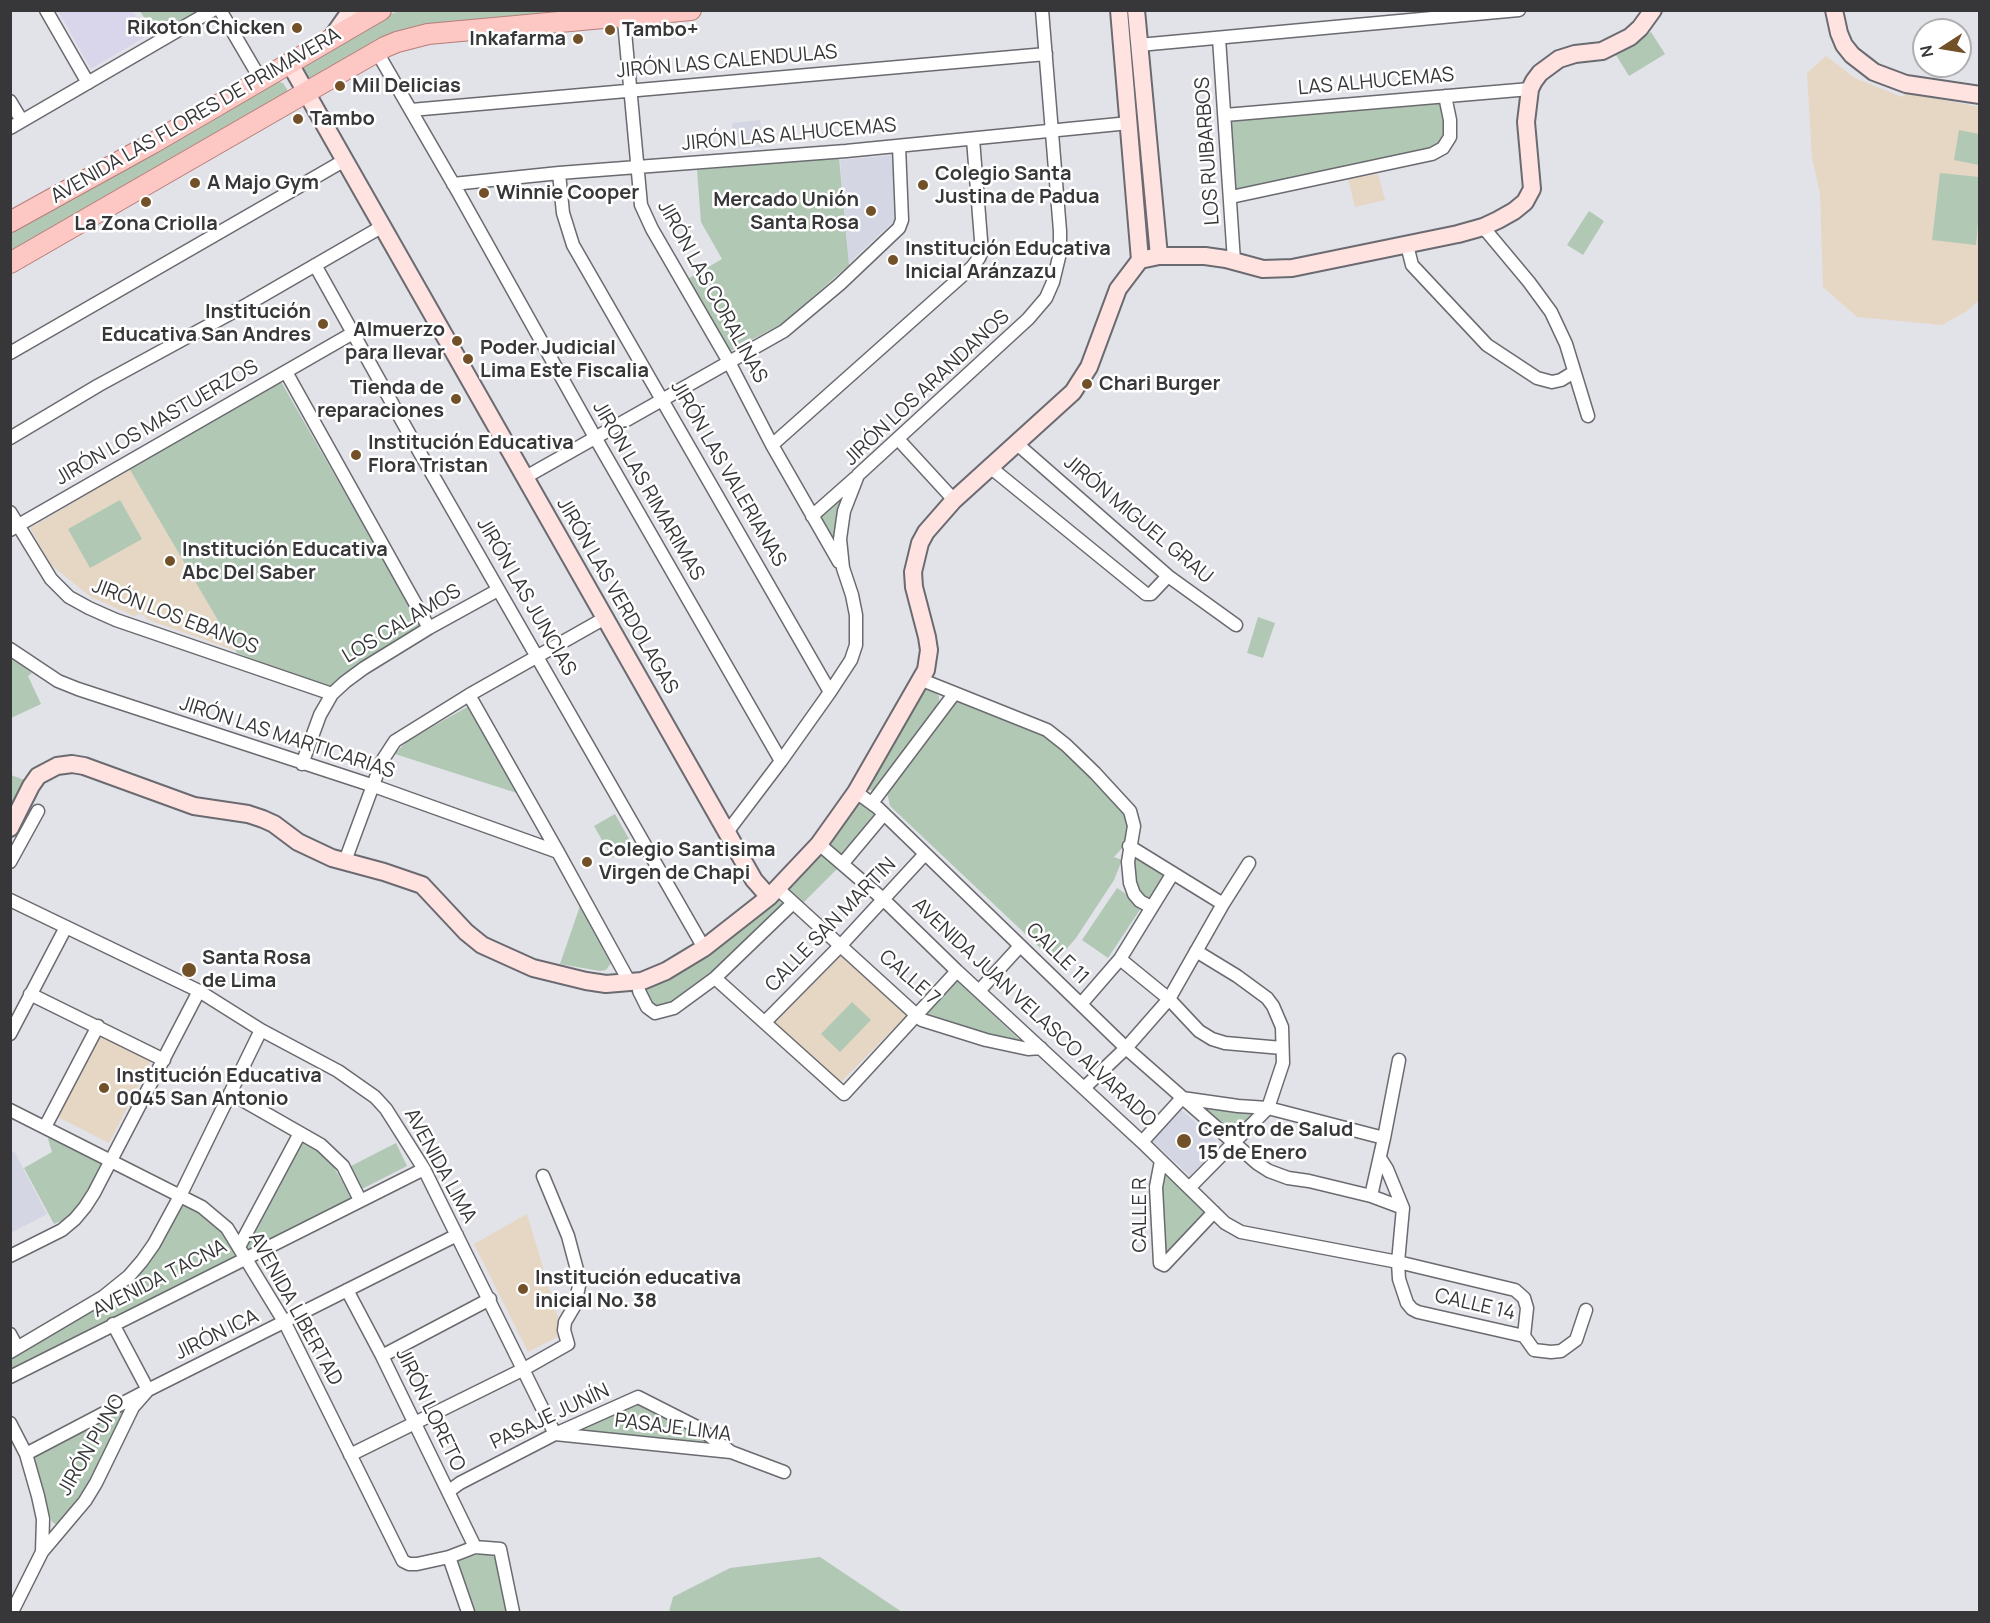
<!DOCTYPE html>
<html>
<head>
<meta charset="utf-8">
<style>
	body { margin:0 }
	#map { position:relative; width:1990px; height:1623px; overflow:hidden; background:#e2e2e9; font-family:Manrope,sans-serif }
	canvas { display:block }
	.frame { position:absolute; inset:0; border:12px solid #373739; pointer-events:none }
	.north { position:absolute; left:1912px; top:18px; width:60px; height:60px; box-sizing:border-box; background:#fff; border:2px solid #afafb0; border-radius:50%; rotate:258deg; font-size:16px; font-weight:700; line-height:24px; text-align:center; color:#373739 }
	.north::after { content:''; display:block; margin:auto; width:21px; height:27px; background:#725128; clip-path:polygon(50% 0,100% 100%,50% 72%,0 100%) }
</style>
</head>
<body>
<div id="map">
<canvas width="1990" height="1623"></canvas>
<div class="frame"></div>
<div class="north">N</div>
</div>
<script>
const g = document.querySelector('canvas').getContext('2d');
g.lineJoin = 'round';
function paint(path, color) { g.fillStyle = color; g.fill(path, 'evenodd'); }
const poly = rows => new Path2D(rows.map(r => 'M' + r).join(''));
function strokePath(path, color, width, dash) { g.strokeStyle = color; g.lineWidth = width; g.lineCap = dash ? 'butt' : 'round'; g.setLineDash(dash || []); g.stroke(path); }
function write(font, color, halo, rows, align = 'center') {
  g.font = font + ' Manrope,sans-serif'; g.lineWidth = 5; g.setLineDash([]); g.textBaseline = 'middle'; g.strokeStyle = halo; g.fillStyle = color; for (const [text, x, y, turn = 0] of rows) {
    g.save(); g.translate(x, y); g.rotate((+turn || 0) * Math.PI / 180); g.textAlign = isNaN(turn) ? turn : align; if (halo) g.strokeText(text, 0, 0); g.fillText(text, 0, 0); g.restore();
  }
}
const built = poly([
	[760,120,764,147,735,149,732,123],
	[894,155,896,219,849,263,840,160],
	[1177,1106,1220,1144,1190,1176,1148,1137],
	[14,1151,47,1214,11,1233,10,1153]
]);
const industrial = poly([
	[58,11,133,11,148,35,91,69]
]);
const education = poly([
	[1826,56,1855,78,1902,97,1908,93,1979,107,1979,300,1967,311,1942,325,1857,317,1823,287,1820,193,1812,158,1807,73],
	[1378,174,1385,200,1355,207,1348,179],
	[130,469,236,651,146,619,145,616,139,614,134,616,91,597,51,565,30,528],
	[843,950,907,1010,906,1016,840,1083,772,1023],
	[99,1030,152,1059,109,1143,56,1116],
	[527,1214,563,1334,528,1352,474,1244]
]);
const green = poly([
	[140,11,201,11,156,37],
	[400,11,611,11,426,29,307,81,302,69,302,65,387,15],
	[1123,11,1134,11,1152,249,1147,250],
	[1651,32,1665,54,1629,76,1616,55],
	[275,81,283,83,288,91,288,95,11,257,10,232],
	[1440,103,1444,108,1445,137,1439,144,1429,149,1240,191,1234,186,1230,119],
	[1959,130,1979,134,1979,165,1954,160],
	[839,157,849,265,783,323,727,353,686,280,722,259,701,222,697,170],
	[1940,173,1979,177,1979,211,1976,245,1932,240],
	[1589,211,1604,221,1583,255,1567,245],
	[280,380,422,627,358,664,329,689,237,653,129,468],
	[840,495,844,498,837,541,831,542,818,516],
	[120,500,142,539,90,568,68,529],
	[1258,617,1275,623,1263,658,1247,653],
	[11,657,32,673,28,676,41,704,11,718],
	[930,688,939,696,939,702,873,791,868,789,922,691],
	[954,701,970,701,1042,731,1059,742,1130,818,1125,845,1114,857,1122,860,1114,880,1076,938,1055,962,890,806,886,788],
	[469,706,520,794,395,754,407,741],
	[11,775,27,781,11,814],
	[859,799,876,812,842,854,826,841],
	[615,814,633,846,612,858,594,826],
	[821,851,839,867,802,904,786,891],
	[1134,852,1168,874,1153,896,1148,899,1142,896,1133,883],
	[1117,888,1143,905,1108,958,1082,940],
	[776,896,781,896,785,904,709,977,666,1008,656,1010,648,1002,643,988,655,986,702,960],
	[581,903,612,957,612,962,606,970,600,971,560,964],
	[956,979,1028,1048,921,1017],
	[852,1002,871,1020,840,1052,821,1034],
	[1196,1105,1255,1113,1231,1138],
	[52,1133,104,1159,90,1192,70,1217,54,1224,24,1168,52,1152,48,1139],
	[302,1137,329,1159,352,1198,249,1252,245,1246],
	[396,1143,407,1166,362,1189,351,1166],
	[1164,1172,1205,1212,1164,1259,1159,1185],
	[181,1201,198,1210,224,1232,238,1255,11,1372,11,1356,103,1302],
	[640,1400,706,1435,701,1446,583,1433,582,1427],
	[125,1408,126,1414,105,1457,74,1508,61,1522,55,1524,52,1522,32,1456],
	[499,1552,510,1612,472,1612,453,1561,481,1554],
	[820,1557,902,1612,669,1612,673,1597,730,1568]
]);
const street = poly([
	[46,10,88,83],
	[220,10,261,80],
	[623,10,641,205,652,229,729,362,772,445,839,562],
	[1219,38,1234,261],
	[1139,45,1519,10],
	[377,52,458,192,596,439,781,761],
	[10,101,22,121],
	[411,110,1046,54],
	[1225,115,1530,89],
	[10,128,213,10],
	[559,173,563,213,573,245,830,692],
	[453,184,559,173,846,151,1129,123],
	[1231,197,1432,154,1443,148,1450,137,1450,120,1445,96],
	[1483,227,1529,282,1551,312,1566,344,1588,416],
	[1407,245,1412,265,1487,345,1537,378,1552,382,1561,380,1574,372],
	[315,265,416,446,704,948],
	[10,353,345,160],
	[286,372,429,628],
	[10,438,99,385,248,304,383,226],
	[898,439,954,500],
	[1016,443,1168,576,1236,625],
	[772,445,972,267,979,258,982,251,981,240,973,139],
	[990,467,1146,594,1151,594,1168,576],
	[524,478,784,331,840,284,899,228,902,220,899,146],
	[10,512,51,579,69,597,89,608,116,620,332,694],
	[812,516,855,478],
	[10,530,353,333],
	[10,649,58,681,78,689,374,786,558,852],
	[922,680,1047,730,1066,745,1095,773,1130,811,1134,826,1128,862,1130,883,1134,894,1140,901,1151,907],
	[469,695,558,852,630,983],
	[302,764,320,715,332,694,345,682,364,668,429,628,498,590],
	[856,792,878,808,1126,1048,1258,1164,1269,1171,1288,1178,1309,1181,1371,1196,1403,1208],
	[872,803,954,694],
	[728,831,781,761,830,692,851,660,856,645,856,615,852,595,843,568,840,539,844,511,858,475,1028,319,1046,298,1053,282,1060,253,1060,231,1042,10],
	[819,844,883,899,957,971,1142,1142,1225,1223,1241,1232,1398,1262,1515,1290,1524,1298,1527,1308,1524,1336],
	[1129,846,1223,904],
	[345,861,382,761,395,741,469,695,605,618],
	[10,862,38,811],
	[843,863,884,814],
	[777,888,922,1020,986,1040,1028,1049,1041,1048],
	[10,900,199,991,261,1030,338,1071,375,1097,386,1109,424,1169,555,1434,731,1452,784,1472],
	[1120,959,1169,999,1199,1031,1212,1039,1225,1043,1282,1048],
	[715,978,844,1094,957,971],
	[639,991,647,1007,655,1013,674,1008,715,978,793,903],
	[979,991,1020,946],
	[30,994,164,1060],
	[1081,1004,1120,959,1173,873],
	[765,1022,842,944,925,854],
	[10,1034,66,927],
	[1084,1088,1126,1048,1169,999,1223,904,1249,863],
	[230,1093,321,1145,343,1166,360,1200],
	[10,1110,202,1207,227,1228,285,1323,403,1561,409,1564,417,1564,449,1557,475,1547,500,1549,513,1612],
	[45,1127,98,1026],
	[1142,1142,1182,1098,1238,1106,1268,1108,1384,1138],
	[1380,1158,1387,1169,1403,1208,1398,1262,1399,1279,1407,1303,1412,1309,1418,1312,1524,1336,1534,1350,1551,1352,1561,1351,1576,1340,1586,1310],
	[1161,1161,1156,1187,1160,1263,1164,1265,1214,1212],
	[1189,1188,1268,1108,1283,1063,1282,1027,1273,1006,1267,998,1237,976,1196,951],
	[1371,1196,1384,1138,1399,1060],
	[239,1247,300,1133],
	[10,1256,62,1230,75,1219,85,1207,94,1193,199,991],
	[347,1290,382,1356,475,1547],
	[10,1334,17,1347],
	[10,1352,103,1297,129,1276,142,1261,154,1244,180,1196,261,1030],
	[382,1356,490,1299],
	[10,1377,424,1169],
	[10,1423,26,1454,38,1496,43,1519,42,1552],
	[26,1454,148,1390,457,1235],
	[350,1455,524,1369,568,1344,564,1330,565,1322,575,1305,580,1281,568,1236,543,1176],
	[449,1491,460,1483,555,1434,638,1397,699,1428,731,1452],
	[449,1557,468,1612],
	[12,1612,42,1552,85,1501,96,1483,133,1407,148,1390,113,1324]
]);
const secondary = poly([
	[1119,10,1140,260],
	[1136,10,1159,256],
	[1834,10,1839,33,1844,45,1852,55,1874,72,1906,84,1980,95],
	[332,37,351,10],
	[290,64,754,880,769,897],
	[10,828,31,786,38,776,57,766,72,764,84,766,194,806,248,814,263,819,274,824,298,842,332,858,384,872,422,885,466,932,482,945,533,968,586,981,606,984,642,981,666,971,704,948,769,897,819,844,856,792,926,670,929,650,927,637,914,587,913,572,920,543,926,532,954,500,1073,392,1089,367,1118,289,1140,260,1159,256,1205,256,1226,259,1263,269,1292,268,1458,234,1483,227,1498,220,1514,211,1525,202,1532,189,1526,122,1530,89,1534,81,1540,73,1559,59,1575,54,1602,51,1630,37,1640,28,1653,10]
]);
const primary = poly([
	[10,222,153,143,381,10],
	[10,263,385,47,397,42,428,34,691,10]
]);
const markers = [
	[297,28,6,"#725128"],
	[610,30,6,"#725128"],
	[578,39,6,"#725128"],
	[340,86,6,"#725128"],
	[298,119,6,"#725128"],
	[195,183,6,"#725128"],
	[923,185,6,"#725128"],
	[484,193,6,"#725128"],
	[146,202,6,"#725128"],
	[871,211,6,"#725128"],
	[893,260,6,"#725128"],
	[323,324,6,"#725128"],
	[457,341,6,"#725128"],
	[468,359,6,"#725128"],
	[1087,384,6,"#725128"],
	[456,399,6,"#725128"],
	[356,455,6,"#725128"],
	[170,561,6,"#725128"],
	[587,862,6,"#725128"],
	[189,970,8,"#725128"],
	[104,1088,6,"#725128"],
	[1184,1141,8,"#725128"],
	[523,1289,6,"#725128"]
];
const poiNames = [
	["Rikoton Chicken",285,28,"right"],
	["Tambo+",622,30],
	["Inkafarma",566,39,"right"],
	["Mil Delicias",352,86],
	["Tambo",310,119],
	["Colegio Santa",935,174],
	["Justina de Padua",935,197],
	["A Majo Gym",207,183],
	["Winnie Cooper",496,193],
	["Mercado Unión",859,200,"right"],
	["Santa Rosa",859,223,"right"],
	["La Zona Criolla",146,224,"center"],
	["Institución Educativa",905,249],
	["Inicial Aránzazu",905,272],
	["Institución",311,312,"right"],
	["Educativa San Andres",311,335,"right"],
	["Almuerzo",445,330,"right"],
	["para llevar",445,353,"right"],
	["Poder Judicial",480,348],
	["Lima Este Fiscalia",480,371],
	["Chari Burger",1099,384],
	["Tienda de",444,388,"right"],
	["reparaciones",444,411,"right"],
	["Institución Educativa",368,443],
	["Flora Tristan",368,466],
	["Institución Educativa",182,550],
	["Abc Del Saber",182,573],
	["Colegio Santisima",599,850],
	["Virgen de Chapi",599,873],
	["Santa Rosa",202,958],
	["de Lima",202,981],
	["Institución Educativa",116,1076],
	["0045 San Antonio",116,1099],
	["Centro de Salud",1198,1130],
	["15 de Enero",1198,1153],
	["Institución educativa",535,1278],
	["inicial No. 38",535,1301]
];
const streetNames = [
	["JIRÓN LAS CALENDULAS",727,62,-5],
	["LAS ALHUCEMAS",1376,82,-5],
	["AVENIDA LAS FLORES DE PRIMAVERA",196,116,-30],
	["JIRÓN LAS ALHUCEMAS",789,135,-5],
	["LOS RUIBARBOS",1208,151,-94],
	["JIRÓN LAS CORALINAS",712,292,61],
	["JIRÓN LOS ARANDANOS",927,388,-43],
	["JIRÓN LOS MASTUERZOS",157,423,-30],
	["JIRÓN LAS VALERIANAS",728,474,60],
	["JIRÓN LAS RIMARIMAS",648,491,60],
	["JIRÓN MIGUEL GRAU",1138,520,40],
	["JIRÓN LAS VERDOLAGAS",617,596,60],
	["JIRÓN LAS JUNCIAS",526,597,60],
	["JIRÓN LOS EBANOS",175,617,21],
	["LOS CALAMOS",402,624,-31],
	["JIRÓN LAS MARTICARIAS",287,738,18],
	["CALLE SAN MARTIN",831,925,-46],
	["CALLE 11",1057,954,44],
	["CALLE 7",909,978,41],
	["AVENIDA JUAN VELASCO ALVARADO",1034,1013,43],
	["AVENIDA LIMA",440,1166,61],
	["CALLE R",1140,1215,-90],
	["AVENIDA TACNA",160,1279,-27],
	["CALLE 14",1475,1305,13],
	["AVENIDA LIBERTAD",295,1309,61],
	["JIRÓN ICA",217,1335,-26],
	["JIRÓN LORETO",430,1410,64],
	["PASAJE JUNÍN",550,1417,-25],
	["PASAJE LIMA",673,1428,7],
	["JIRÓN PUNO",92,1445,-60]
];
paint(built, '#d5d6e4');
paint(industrial, '#d9d6ec');
paint(education, '#e5d7c4');
paint(green, '#b1c8b4');
strokePath(street, '#6a6a70', 15);
strokePath(secondary, '#6a6a70', 20);
strokePath(primary, '#b77d79', 22);
strokePath(street, '#fff', 12);
strokePath(secondary, '#fee3e1', 16);
strokePath(primary, '#fdc7c4', 20);
for (const [x, y, r, color] of markers) { const dot = new Path2D(); dot.arc(x, y, r, 0, 2 * Math.PI); g.fillStyle = color; g.fill(dot); strokePath(dot, '#fff', 2); }
write('bold 20px', '#373739', '#fff', poiNames, 'left');
write('20px', '#373739', '#fff', streetNames);
</script>
</body>
</html>
